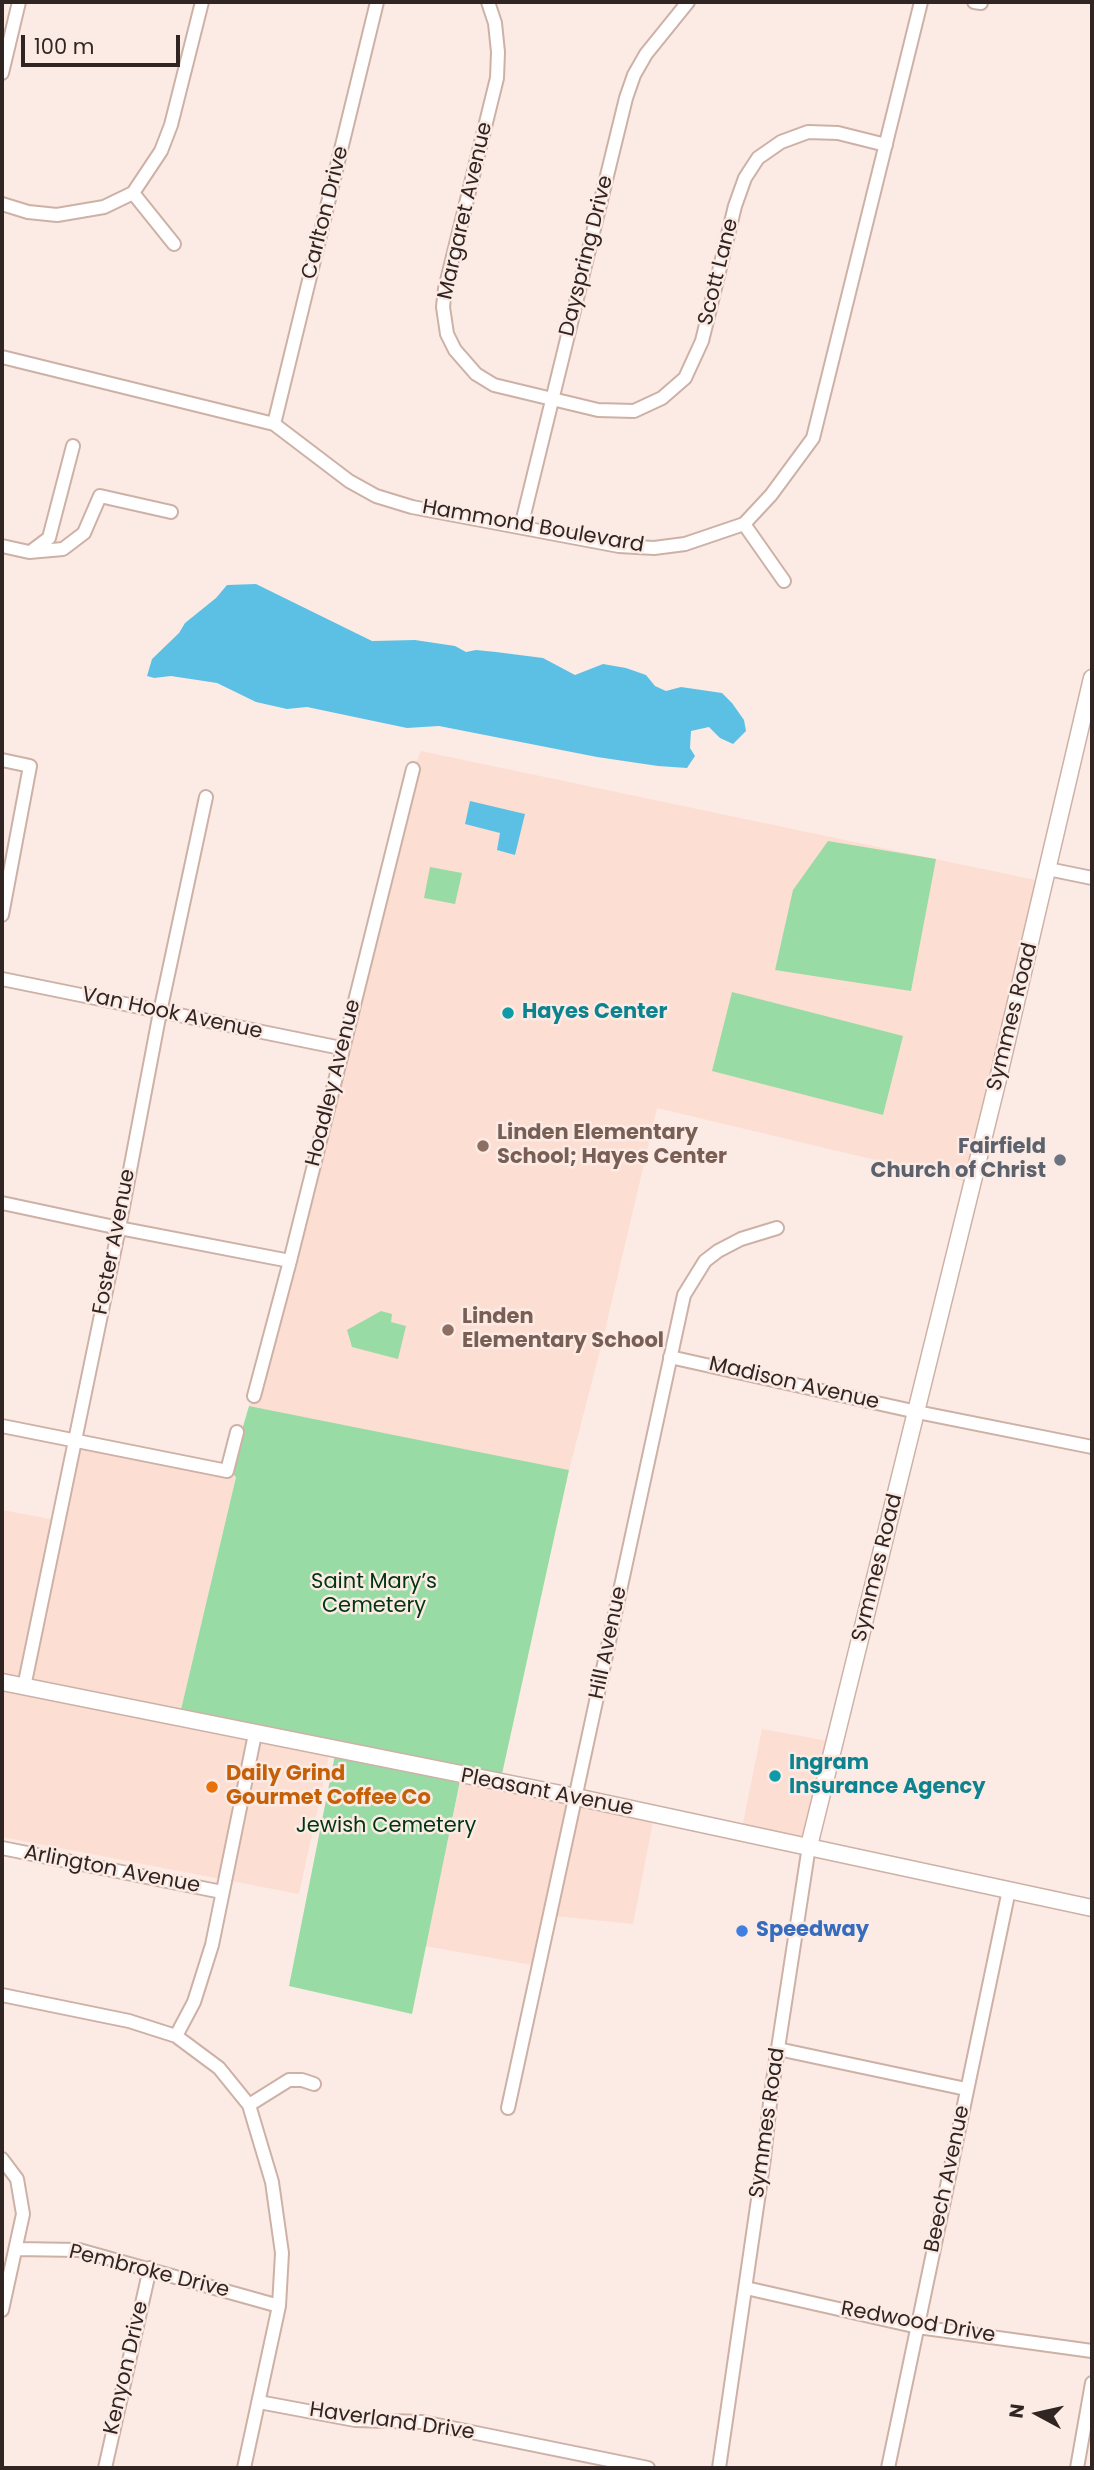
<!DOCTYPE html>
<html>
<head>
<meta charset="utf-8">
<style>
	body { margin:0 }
	#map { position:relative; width:1094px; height:2470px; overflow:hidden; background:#fcebe4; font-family:Poppins,sans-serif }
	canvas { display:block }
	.frame { position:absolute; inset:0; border:4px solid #302522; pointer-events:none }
	.north { position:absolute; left:1003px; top:2379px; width:70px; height:70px; -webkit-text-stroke:5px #fcebe4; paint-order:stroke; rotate:278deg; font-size:19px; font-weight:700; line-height:28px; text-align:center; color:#302522 }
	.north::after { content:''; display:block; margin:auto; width:24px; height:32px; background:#302522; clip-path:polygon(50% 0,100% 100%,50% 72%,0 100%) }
	.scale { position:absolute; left:21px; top:35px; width:159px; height:32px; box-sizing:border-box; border:4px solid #302522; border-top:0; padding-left:9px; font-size:21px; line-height:24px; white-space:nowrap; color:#302522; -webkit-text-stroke:5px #fcebe4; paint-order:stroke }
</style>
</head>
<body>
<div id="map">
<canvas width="1094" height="2470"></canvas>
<div class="frame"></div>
<div class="north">N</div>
<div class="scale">100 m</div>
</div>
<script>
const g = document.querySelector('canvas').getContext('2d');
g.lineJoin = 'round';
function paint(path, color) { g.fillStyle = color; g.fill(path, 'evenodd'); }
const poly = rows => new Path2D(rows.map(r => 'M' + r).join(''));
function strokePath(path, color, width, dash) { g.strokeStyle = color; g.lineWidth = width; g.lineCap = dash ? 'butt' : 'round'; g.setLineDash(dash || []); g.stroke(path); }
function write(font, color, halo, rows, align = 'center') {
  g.font = font + ' Poppins,sans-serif'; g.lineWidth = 5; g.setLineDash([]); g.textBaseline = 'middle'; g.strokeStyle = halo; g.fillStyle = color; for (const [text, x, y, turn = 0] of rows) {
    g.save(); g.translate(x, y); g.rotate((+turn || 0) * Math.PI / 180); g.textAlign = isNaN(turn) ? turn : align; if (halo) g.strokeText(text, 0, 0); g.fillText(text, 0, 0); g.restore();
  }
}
const built = poly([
	[421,751,1045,882,972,1183,657,1108,602,1343,569,1470,249,1406,290,1261,413,769],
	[76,1446,236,1476,177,1727,329,1756,299,1894,2,1837,2,1510,61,1521],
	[762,1729,834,1742,809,1846,741,1833],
	[460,1783,653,1822,633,1924,543,1915,532,1965,425,1946]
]);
const green = poly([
	[828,841,936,859,911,991,775,970,793,890],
	[430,867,462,873,455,904,424,898],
	[732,992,903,1036,883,1115,712,1071],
	[381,1311,392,1314,391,1322,406,1326,398,1359,352,1347,347,1330],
	[249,1406,569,1470,500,1783,461,1776,412,2014,289,1986,336,1750,179,1718,236,1477,230,1471]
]);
const water = poly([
	[256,584,372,641,415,640,455,646,466,652,476,650,496,652,543,658,575,675,603,664,626,668,646,675,655,686,666,691,681,687,722,693,732,703,744,720,746,731,733,744,720,738,709,727,691,731,690,748,695,756,687,768,658,766,597,757,439,726,407,728,307,707,287,709,256,702,217,683,171,676,154,678,147,676,152,659,179,633,185,623,216,598,227,585],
	[470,801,525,814,515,855,497,850,500,833,465,824]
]);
const minor = poly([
	[488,2,495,23,498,52,497,78,445,289,443,307,447,334,455,350,476,374,494,385,598,410,634,411,662,398,685,378,702,341,735,206,745,178,758,158,781,142,808,132,838,133,886,145],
	[974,2,981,3],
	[2,73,19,2],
	[133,193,174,244],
	[2,204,28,212,57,215,104,207,133,193,161,151,171,125,202,2],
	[2,357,274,424,349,481,376,496,412,507,619,546,654,548,685,544,744,524,771,495,813,438,921,2],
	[274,424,377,2],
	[744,524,784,581],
	[521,527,626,98,634,75,646,54,688,2],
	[2,546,29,552,63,549,84,533,100,496,171,512],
	[33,550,49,538,73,446],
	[2,760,30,766,2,915],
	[1048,869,1092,878],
	[2,979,341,1048],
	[2,1203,119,1228,290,1261],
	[670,1357,917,1412,1092,1447],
	[254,1396,290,1261,413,769],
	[2,1426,227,1471,237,1432],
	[24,1687,119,1228,160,1012,206,797],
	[2,1848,222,1892],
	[2,1995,129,2021,176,2036,219,2068,249,2105,272,2182,282,2253,279,2306,244,2468],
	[176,2036,194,2002,212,1945,255,1734],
	[778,2049,966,2089],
	[249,2105,289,2080,302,2080,314,2084],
	[508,2108,684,1295,705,1261,718,1251,741,1239,777,1228],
	[2,2159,17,2179,23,2214,2,2310],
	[16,2249,79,2250,279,2306],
	[746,2288,918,2327,1092,2351],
	[259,2402,355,2420,422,2422,648,2468],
	[105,2468,150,2268],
	[719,2468,764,2158,771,2094,809,1846],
	[888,2468,1009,1890],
	[1077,2468,1092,2383]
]);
const major = poly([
	[2,1682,576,1797,1092,1908],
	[809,1846,998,1079,1092,678]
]);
const markers = [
	[508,1013,7,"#0f9aa8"],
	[483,1146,7,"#8d6e63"],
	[1060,1160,7,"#6b7280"],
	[448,1330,7,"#8d6e63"],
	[775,1776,7,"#0f9aa8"],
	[212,1787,7,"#e8710a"],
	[742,1931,7,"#3f7fe0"]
];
const streetNames = [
	["Margaret Avenue",466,211,-77],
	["Carlton Drive",326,213,-76],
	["Dayspring Drive",587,256,-76],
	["Scott Lane",719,272,-76],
	["Hammond Boulevard",533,527,10],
	["Van Hook Avenue",172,1014,12],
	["Symmes Road",1013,1017,-76],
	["Hoadley Avenue",334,1083,-76],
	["Foster Avenue",115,1242,-79],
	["Madison Avenue",794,1384,13],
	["Symmes Road",878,1568,-76],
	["Hill Avenue",609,1643,-78],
	["Pleasant Avenue",547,1793,11],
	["Arlington Avenue",112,1870,11],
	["Symmes Road",768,2123,-82],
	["Beech Avenue",948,2179,-78],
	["Pembroke Drive",149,2272,14],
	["Redwood Drive",918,2323,10],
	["Kenyon Drive",127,2368,-77],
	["Haverland Drive",392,2422,8]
];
const cultureNames = [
	["Hayes Center",522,1013],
	["Ingram",789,1764],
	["Insurance Agency",789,1788]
];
const educationNames = [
	["Linden Elementary",497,1134],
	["School; Hayes Center",497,1158],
	["Linden",462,1318],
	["Elementary School",462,1342]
];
const worshipNames = [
	["Fairfield",1046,1148],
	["Church of Christ",1046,1172]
];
const parkNames = [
	["Saint Mary’s",374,1583],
	["Cemetery",374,1607],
	["Jewish Cemetery",386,1827]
];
const foodNames = [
	["Daily Grind",226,1775],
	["Gourmet Coffee Co",226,1799]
];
const shopNames = [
	["Speedway",756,1931]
];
paint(built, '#fcded3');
paint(green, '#99dba4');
paint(water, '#5cc0e5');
strokePath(minor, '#cdb1a7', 16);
strokePath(major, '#cdb1a7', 19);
strokePath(minor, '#fff', 12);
strokePath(major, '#fff', 16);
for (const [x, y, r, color] of markers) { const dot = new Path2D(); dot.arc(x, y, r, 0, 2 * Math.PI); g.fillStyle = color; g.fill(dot); strokePath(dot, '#fcebe4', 2.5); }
write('21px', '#302522', '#fcebe4', streetNames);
write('bold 21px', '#0d838f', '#fcebe4', cultureNames, 'left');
write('bold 21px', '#785e54', '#fcebe4', educationNames, 'left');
write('bold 21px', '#5b616d', '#fcebe4', worshipNames, 'right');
write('21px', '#003511', '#fcebe4', parkNames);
write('bold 21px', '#c56008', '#fcebe4', foodNames, 'left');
write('bold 21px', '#366cbe', '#fcebe4', shopNames, 'left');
</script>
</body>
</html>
